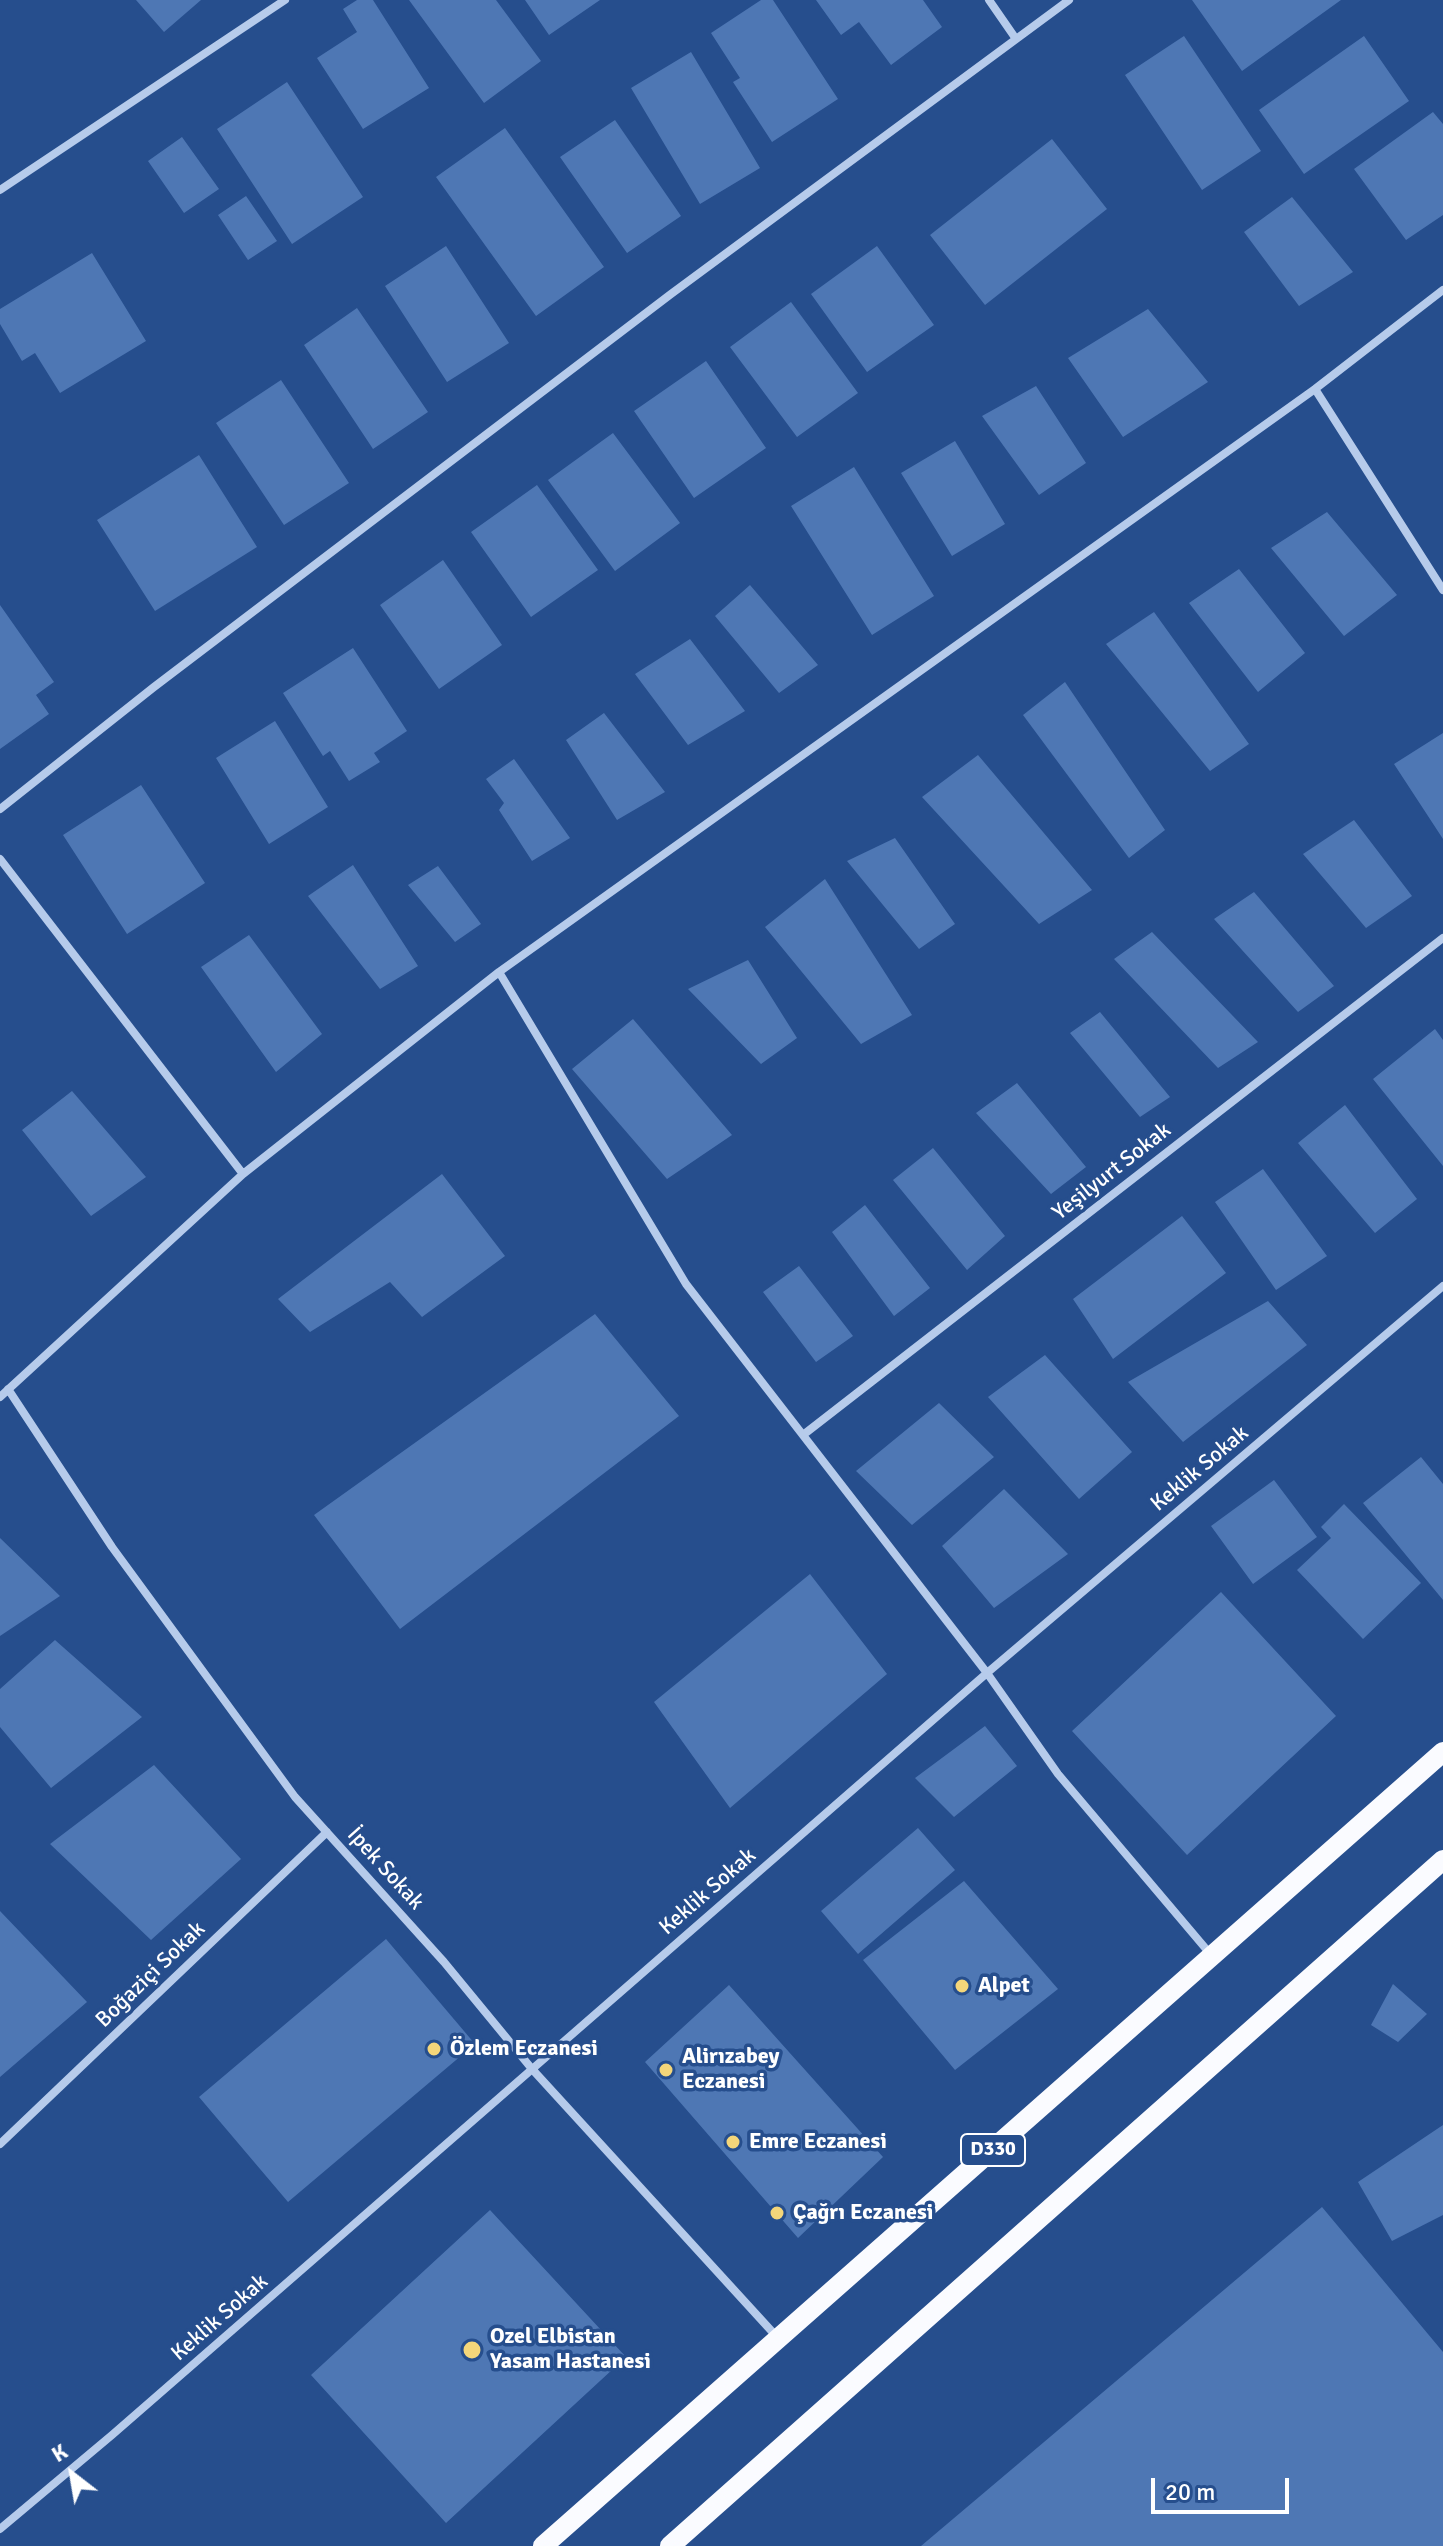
<!DOCTYPE html>
<html>
<head>
<meta charset="utf-8">
<style>
	body { margin:0 }
	#map { position:relative; width:1443px; height:2546px; overflow:hidden; background:#264e8d; font-family:Signika,sans-serif }
	canvas { display:block }
	.north { position:absolute; left:32px; top:2434px; width:80px; height:80px; -webkit-text-stroke:6px #264e8d; paint-order:stroke; rotate:329deg; font-size:22px; font-weight:700; line-height:32px; text-align:center; color:#fff }
	.north::after { content:''; display:block; margin:auto; width:28px; height:36px; background:#fff; clip-path:polygon(50% 0,100% 100%,50% 72%,0 100%) }
	.scale { position:absolute; left:1151px; top:2478px; width:138px; height:36px; box-sizing:border-box; border:4px solid #fff; border-top:0; padding-left:10px; font-size:24px; line-height:28px; white-space:nowrap; color:#fff; -webkit-text-stroke:6px #264e8d; paint-order:stroke }
</style>
</head>
<body>
<div id="map">
<canvas width="1443" height="2546"></canvas>
<div class="north">K</div>
<div class="scale">20 m</div>
</div>
<script>
const g = document.querySelector('canvas').getContext('2d');
g.lineJoin = 'round';
function paint(path, color) { g.fillStyle = color; g.fill(path, 'evenodd'); }
const poly = rows => new Path2D(rows.map(r => 'M' + r).join(''));
function strokePath(path, color, width, dash) { g.strokeStyle = color; g.lineWidth = width; g.lineCap = dash ? 'butt' : 'round'; g.setLineDash(dash || []); g.stroke(path); }
function write(font, color, halo, rows, align = 'center') {
  g.font = font + ' Signika,sans-serif'; g.lineWidth = 7; g.setLineDash([]); g.textBaseline = 'middle'; g.strokeStyle = halo; g.fillStyle = color; for (const [text, x, y, turn = 0] of rows) {
    g.save(); g.translate(x, y); g.rotate((+turn || 0) * Math.PI / 180); g.textAlign = isNaN(turn) ? turn : align; if (halo) g.strokeText(text, 0, 0); g.fillText(text, 0, 0); g.restore();
  }
}
const building = poly([
	[136,0,201,0,164,32],
	[357,0,373,0,429,88,363,129,317,58,357,32,343,9],
	[409,0,496,0,541,61,484,103],
	[525,0,600,0,549,35],
	[761,0,773,0,838,99,772,142,733,82,740,78,711,33],
	[816,0,923,0,942,27,891,65,859,22,841,35],
	[1192,0,1341,0,1242,71],
	[1184,36,1261,151,1202,190,1125,75],
	[1364,36,1409,101,1304,174,1259,110],
	[691,52,760,168,700,204,631,88],
	[287,82,363,197,292,244,217,129],
	[1433,112,1443,124,1443,215,1406,240,1354,169],
	[615,120,681,216,627,253,560,157],
	[505,128,604,267,536,316,436,177],
	[182,137,219,189,184,213,148,161],
	[1052,139,1107,209,985,305,930,235],
	[246,196,277,241,248,260,218,215],
	[1292,197,1353,272,1299,306,1244,232],
	[446,246,509,343,447,382,385,286],
	[877,246,934,325,867,372,811,294],
	[92,253,146,341,60,393,35,353,22,361,0,324,0,309],
	[791,302,858,393,797,437,730,347],
	[357,308,428,412,373,449,304,345],
	[1148,309,1208,382,1123,437,1068,358],
	[706,361,766,448,694,498,634,411],
	[281,380,349,483,284,525,216,423],
	[1036,386,1086,463,1039,495,982,416],
	[613,433,680,523,615,571,548,480],
	[955,441,1005,524,952,556,901,473],
	[199,455,257,547,155,611,97,520],
	[854,467,934,596,872,635,791,506],
	[537,485,598,570,531,617,471,532],
	[1327,512,1397,595,1344,636,1271,548],
	[443,560,502,645,439,689,380,605],
	[1239,569,1305,653,1258,692,1189,603],
	[750,585,818,665,779,693,715,616],
	[0,605,54,682,36,695,49,714,0,749],
	[1154,612,1249,744,1210,771,1106,644],
	[690,639,745,711,688,745,635,674],
	[353,648,407,731,374,753,380,762,349,781,330,751,323,756,283,693],
	[1065,682,1165,830,1129,858,1023,715],
	[604,713,665,792,617,820,566,740],
	[275,721,328,807,269,844,216,758],
	[1443,733,1443,839,1394,764],
	[978,755,1092,890,1039,924,922,797],
	[514,759,570,838,532,861,499,810,504,803,486,779],
	[141,785,205,883,127,934,63,835],
	[1354,820,1412,896,1366,928,1303,854],
	[895,838,955,924,919,949,847,861],
	[353,865,418,966,380,989,308,896],
	[438,866,481,924,455,942,408,885],
	[825,879,912,1015,861,1044,765,927],
	[1254,892,1334,986,1298,1012,1214,919],
	[1152,932,1258,1042,1218,1068,1114,959],
	[249,935,322,1034,276,1072,201,967],
	[748,960,797,1038,761,1064,688,989],
	[1100,1012,1170,1097,1140,1117,1070,1033],
	[633,1019,732,1135,667,1179,572,1069],
	[1435,1029,1443,1040,1443,1166,1373,1079],
	[1017,1083,1086,1167,1051,1194,976,1113],
	[72,1091,146,1177,91,1216,22,1130],
	[1345,1105,1417,1199,1375,1233,1298,1143],
	[933,1148,1005,1236,967,1270,893,1180],
	[1263,1169,1327,1256,1276,1290,1215,1202],
	[442,1174,505,1256,422,1317,390,1282,310,1332,278,1299],
	[865,1205,930,1288,894,1316,832,1232],
	[1182,1216,1226,1273,1113,1359,1073,1299],
	[799,1266,853,1336,816,1362,763,1292],
	[1268,1301,1307,1345,1183,1442,1128,1382],
	[595,1314,679,1416,400,1629,314,1515],
	[1045,1355,1132,1452,1079,1499,988,1397],
	[939,1403,994,1457,912,1525,856,1471],
	[1421,1457,1443,1484,1443,1600,1363,1503],
	[1274,1480,1317,1537,1253,1584,1211,1526],
	[1004,1489,1068,1554,994,1608,942,1546],
	[1344,1504,1421,1583,1363,1639,1297,1570,1331,1538,1321,1527],
	[0,1538,60,1596,0,1636],
	[810,1574,887,1674,730,1808,654,1702],
	[1221,1592,1336,1716,1187,1855,1072,1731],
	[55,1640,142,1717,51,1788,0,1727,0,1689],
	[985,1726,1017,1766,954,1817,915,1778],
	[154,1765,241,1859,151,1940,50,1844],
	[918,1828,955,1870,858,1954,821,1911],
	[964,1881,1058,1989,955,2070,863,1960],
	[0,1911,87,2002,0,2077],
	[386,1939,475,2044,288,2202,199,2097],
	[1393,1984,1427,2014,1398,2042,1371,2025],
	[729,1985,883,2157,798,2238,645,2062],
	[1443,2125,1443,2215,1392,2241,1358,2182],
	[1322,2207,1443,2352,1443,2546,921,2546],
	[490,2210,626,2357,446,2523,311,2375]
]);
const minor = poly([
	[989,0,1016,39],
	[0,190,285,0],
	[1315,389,1443,590],
	[0,809,154,687,671,294,1069,0],
	[0,859,243,1174],
	[499,972,686,1284,987,1673,1058,1774,1212,1956],
	[8,1389,112,1547,295,1797,444,1962,532,2069,777,2337],
	[0,1397,243,1174,499,972,1315,389,1443,290],
	[803,1435,1443,938],
	[0,2144,327,1832],
	[0,2529,112,2435,987,1673,1443,1286]
]);
const primary = poly([
	[543,2546,1443,1752],
	[670,2546,1443,1860]
]);
const markers = [
	[962,1986,8,"#f4d67a"],
	[434,2049,8,"#f4d67a"],
	[666,2070,8,"#f4d67a"],
	[733,2142,8,"#f4d67a"],
	[777,2213,8,"#f4d67a"],
	[472,2350,10,"#f4d67a"]
];
const shields = [
	[993,2150,64]
];
const shieldNames = [
	["D330",993,2150]
];
const streetNames = [
	["Yeşilyurt Sokak",1112,1172,-38],
	["Keklik Sokak",1200,1469,-40],
	["İpek Sokak",385,1869,48],
	["Keklik Sokak",708,1892,-41],
	["Boğaziçi Sokak",151,1975,-44],
	["Keklik Sokak",220,2318,-41]
];
const poiNames = [
	["Alpet",978,1986],
	["Özlem Eczanesi",450,2049],
	["Alirızabey",682,2057],
	["Eczanesi",682,2082],
	["Emre Eczanesi",749,2142],
	["Çağrı Eczanesi",793,2213],
	["Ozel Elbistan",490,2337],
	["Yasam Hastanesi",490,2362]
];
paint(building, '#4e77b4');
strokePath(minor, '#b6cbeb', 8);
strokePath(primary, '#fafbff', 20);
for (const [x, y, r, color] of markers) { const dot = new Path2D(); dot.arc(x, y, r, 0, 2 * Math.PI); g.fillStyle = color; g.fill(dot); strokePath(dot, '#264e8d', 3); }
for (const [x, y, w] of shields) { const box = new Path2D(); box.roundRect(x - w / 2, y - 16, w, 32, 6); g.fillStyle = '#264e8d'; g.fill(box); strokePath(box, '#fff', 2); }
write('bold 20px', '#fff', null, shieldNames);
write('22px', '#fff', '#264e8d', streetNames);
write('bold 22px', '#fff', '#264e8d', poiNames, 'left');
</script>
</body>
</html>
